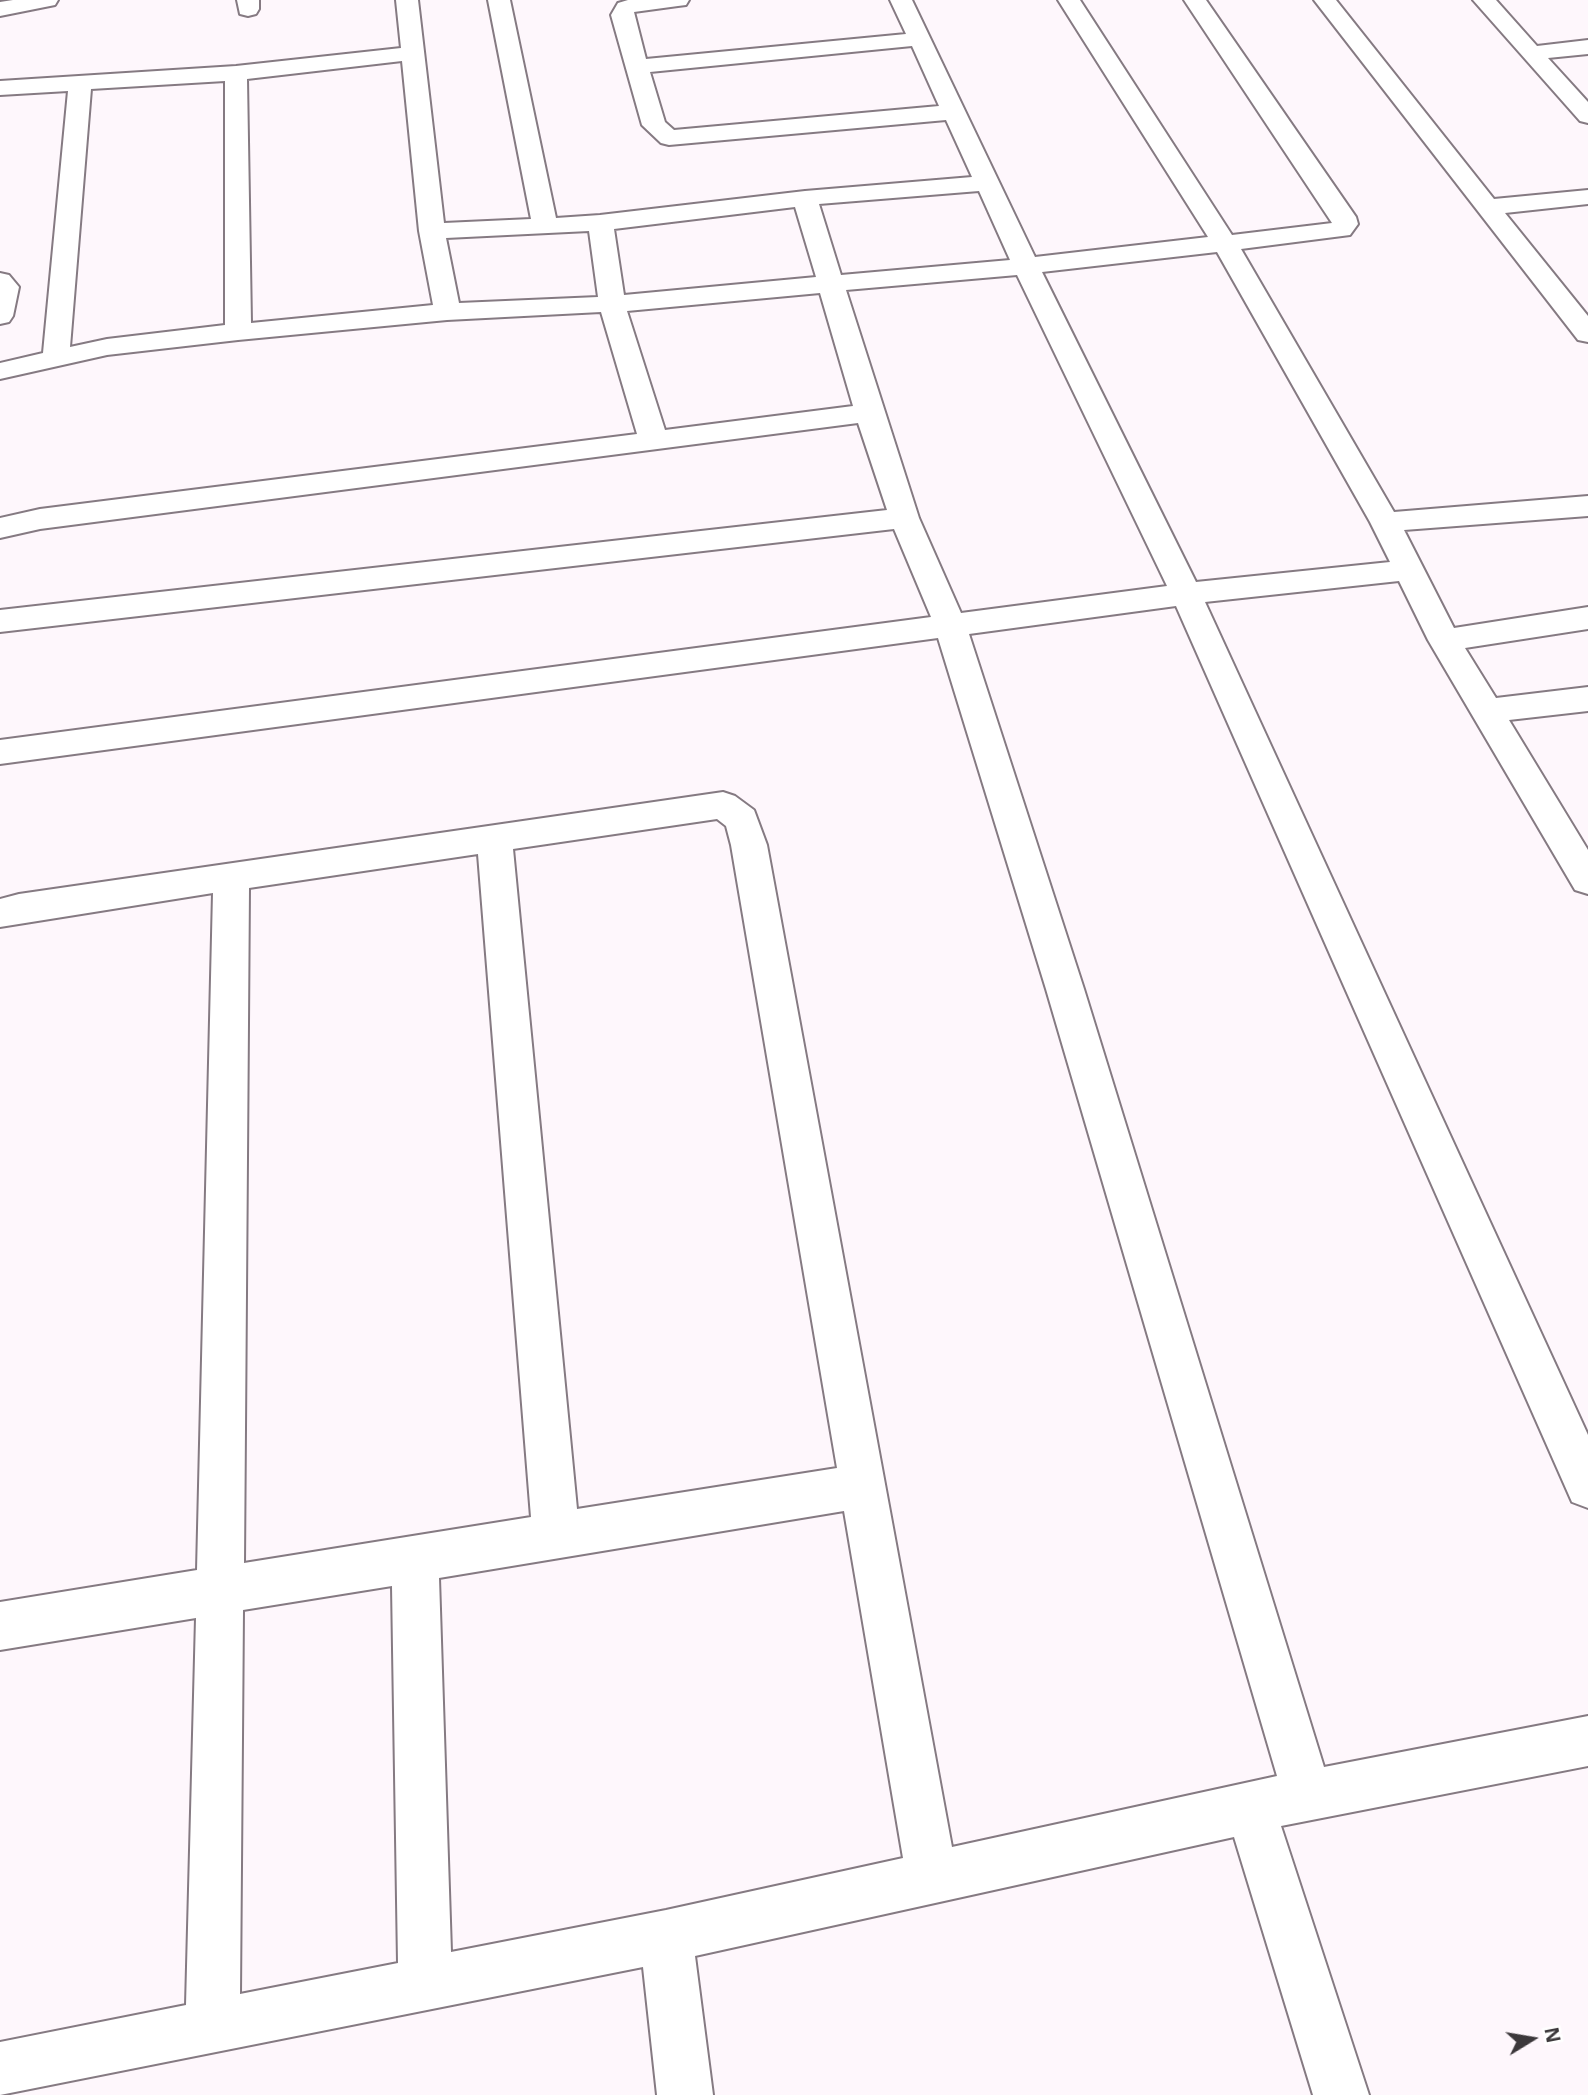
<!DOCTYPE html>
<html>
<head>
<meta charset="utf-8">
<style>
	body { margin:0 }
	#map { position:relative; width:1588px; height:2095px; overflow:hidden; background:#fef7fc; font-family:"Open Sans",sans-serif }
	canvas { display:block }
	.north { position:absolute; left:1497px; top:2004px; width:70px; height:70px; -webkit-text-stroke:5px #fff; paint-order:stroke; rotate:79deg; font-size:19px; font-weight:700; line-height:28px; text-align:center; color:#3c383b }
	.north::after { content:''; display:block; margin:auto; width:24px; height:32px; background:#3c383b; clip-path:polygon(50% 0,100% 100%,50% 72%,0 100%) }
</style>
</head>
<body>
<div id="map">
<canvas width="1588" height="2095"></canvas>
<div class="north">N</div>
</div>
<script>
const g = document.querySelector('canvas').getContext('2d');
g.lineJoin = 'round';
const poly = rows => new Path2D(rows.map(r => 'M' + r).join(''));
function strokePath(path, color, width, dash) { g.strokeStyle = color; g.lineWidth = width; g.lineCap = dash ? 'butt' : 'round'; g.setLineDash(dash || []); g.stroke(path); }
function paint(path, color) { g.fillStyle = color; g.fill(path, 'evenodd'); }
const minor = poly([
	[13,0,58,0,55,5,0,16,0,2,13,0],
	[237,0,259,0,259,9,256,14,248,16,240,14,237,0],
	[396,0,418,0,444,223,531,219,488,0,510,0,556,218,600,215,805,191,972,177,946,120,669,145,661,143,642,125,611,15,618,3,628,0,689,0,686,5,678,6,634,12,646,59,906,34,890,0,912,0,1035,257,1208,237,1058,0,1080,0,1232,235,1332,223,1184,0,1206,0,1356,217,1358,224,1350,235,1241,249,1394,512,1588,496,1588,516,1404,530,1454,628,1588,607,1588,629,1465,648,1496,698,1588,687,1588,711,1509,720,1588,850,1588,894,1575,890,1428,640,1399,581,1205,602,1588,1435,1588,1508,1572,1502,1176,606,969,634,1084,989,1324,1767,1588,1716,1588,1766,1281,1826,1369,2095,1313,2095,1234,1837,695,1956,713,2095,657,2095,643,1967,0,2095,0,2042,186,2005,196,1618,0,1650,0,1602,197,1570,213,893,0,927,0,899,19,894,723,792,735,796,754,810,767,845,952,1847,1277,1776,1046,989,938,638,0,764,0,740,931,617,894,529,0,632,0,610,887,510,858,423,40,529,0,538,0,518,40,509,637,434,601,312,447,320,238,340,107,355,0,379,0,363,43,353,68,91,0,95,0,81,236,66,401,48,396,0],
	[912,46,939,106,674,130,665,122,650,72,912,46],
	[402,61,419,231,433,305,251,323,247,79,402,61],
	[225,81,225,325,107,339,70,347,91,89,225,81],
	[979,191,1010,260,841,275,819,204,979,191],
	[795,207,816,277,624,295,614,229,795,207],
	[589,231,598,297,459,303,446,238,589,231],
	[1217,252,1370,522,1390,562,1196,582,1042,272,1217,252],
	[1017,275,1167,586,961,613,919,518,846,290,1017,275],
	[820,293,853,406,665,430,627,311,820,293],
	[717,819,726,826,731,845,837,1468,577,1509,513,849,717,819],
	[478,854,531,1517,244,1563,249,888,478,854],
	[844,1511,903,1858,666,1910,451,1952,439,1578,844,1511],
	[392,1586,398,1963,240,1994,243,1610,392,1586],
	[1314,0,1336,0,1494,199,1588,190,1588,204,1505,213,1588,316,1588,342,1578,340,1314,0],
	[1473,0,1496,0,1537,46,1588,40,1588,54,1548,58,1588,102,1588,123,1580,121,1473,0],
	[0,273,9,275,19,287,13,316,9,322,0,324,0,273]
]);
strokePath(minor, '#857a82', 4);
paint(minor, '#fff');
</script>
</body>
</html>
